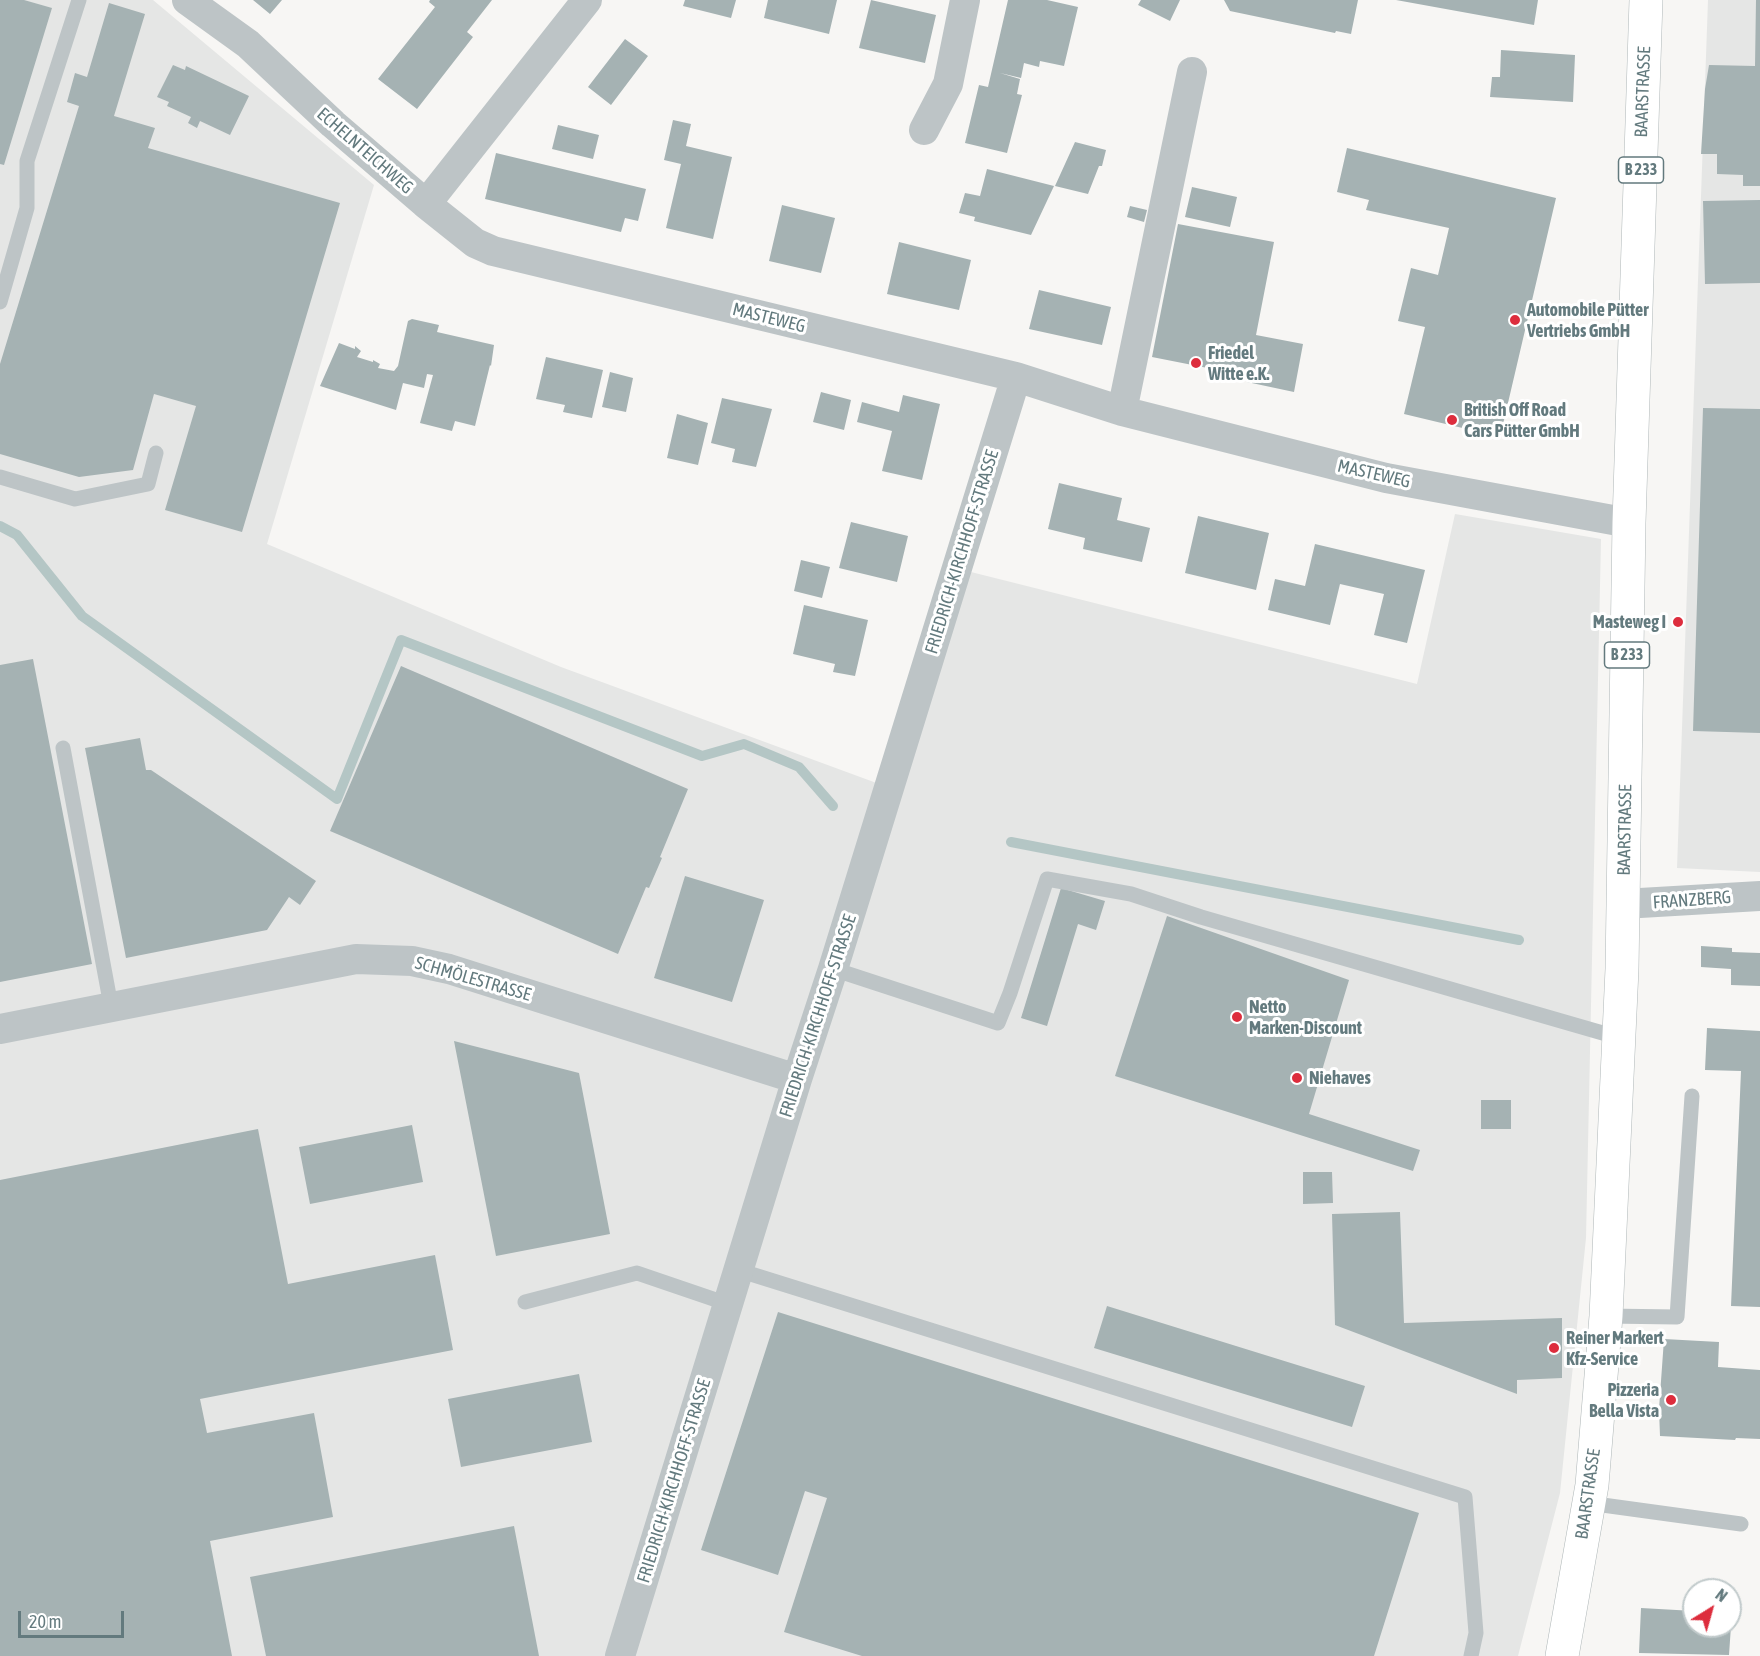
<!DOCTYPE html>
<html>
<head>
<meta charset="utf-8">
<style>
	body { margin:0 }
	#map { position:relative; width:1760px; height:1656px; overflow:hidden; background:#f7f6f4; font-family:"Asap Condensed",sans-serif }
	canvas { display:block }
	.north { position:absolute; left:1682px; top:1578px; width:60px; height:60px; box-sizing:border-box; background:#fff; border:2px solid #c1cacb; border-radius:50%; rotate:37deg; font-size:16px; font-weight:700; line-height:24px; text-align:center; color:#637a7e }
	.north::after { content:''; display:block; margin:auto; width:21px; height:27px; background:#dd2d3d; clip-path:polygon(50% 0,100% 100%,50% 72%,0 100%) }
	.scale { position:absolute; left:18px; top:1611px; width:106px; height:27px; box-sizing:border-box; border:3px solid #637a7e; border-top:0; padding-left:8px; font-size:18px; line-height:21px; white-space:nowrap; color:#637a7e; -webkit-text-stroke:4px #fff; paint-order:stroke }
</style>
</head>
<body>
<div id="map">
<canvas width="1760" height="1656"></canvas>
<div class="north">N</div>
<div class="scale">20 m</div>
</div>
<script>
const g = document.querySelector('canvas').getContext('2d');
g.lineJoin = 'round';
function paint(path, color) { g.fillStyle = color; g.fill(path, 'evenodd'); }
const poly = rows => new Path2D(rows.map(r => 'M' + r).join(''));
function strokePath(path, color, width, dash) { g.strokeStyle = color; g.lineWidth = width; g.lineCap = dash ? 'butt' : 'round'; g.setLineDash(dash || []); g.stroke(path); }
function write(font, color, halo, rows, align = 'center') {
  g.font = font + ' "Asap Condensed",sans-serif'; g.lineWidth = 6; g.setLineDash([]); g.textBaseline = 'middle'; g.strokeStyle = halo; g.fillStyle = color; for (const [text, x, y, turn = 0] of rows) {
    g.save(); g.translate(x, y); g.rotate((+turn || 0) * Math.PI / 180); g.textAlign = isNaN(turn) ? turn : align; if (halo) g.strokeText(text, 0, 0); g.fillText(text, 0, 0); g.restore();
  }
}
const built = poly([
	[0,0,153,0,374,185,267,544,561,667,901,792,967,571,1417,684,1455,514,1601,539,1586,1238,1560,1493,1518,1656,0,1656],
	[1708,0,1760,0,1760,872,1677,868]
]);
const stream = poly([
	[0,526,17,535,82,616,337,799,401,640,702,756,744,744,799,767,833,806],
	[1011,842,1519,940]
]);
const building = poly([
	[0,0,24,0,52,8,4,165,0,164],
	[253,0,282,0,270,14],
	[430,0,492,0,467,32,473,37,417,109,378,79,435,7,429,2],
	[685,0,736,0,731,18,683,6],
	[768,0,837,0,829,34,764,18],
	[871,0,936,15,925,63,859,48],
	[1008,0,1047,0,1078,7,1064,66,1040,61,1039,67,1024,63,1021,78,1000,73,1020,79,1017,94,1022,95,1007,153,965,143,979,85,988,87],
	[1141,0,1180,0,1170,21,1138,5],
	[1224,0,1358,0,1351,34,1336,31,1335,33,1230,11],
	[1396,0,1538,0,1534,25],
	[1756,0,1760,0,1760,186,1743,186,1743,175,1717,174,1717,154,1701,154,1705,89,1709,65,1755,66],
	[109,3,145,14,114,116,155,128,148,148,340,203,242,532,165,510,196,406,154,394,133,470,79,477,0,454,0,364,79,106,67,102,75,73,87,77],
	[625,39,648,56,611,105,588,87],
	[1501,50,1575,55,1573,102,1490,97,1492,77,1500,77],
	[173,65,185,70,186,66,249,96,230,135,200,121,197,128,188,123,191,117,167,106,169,102,157,97],
	[673,120,691,124,686,146,732,157,713,239,666,228,681,164,664,160],
	[558,125,599,135,593,159,552,149],
	[1075,142,1106,150,1102,166,1099,166,1088,194,1055,186],
	[1347,148,1556,198,1500,437,1404,414,1425,327,1398,321,1411,268,1438,275,1449,228,1366,210,1369,200,1337,192],
	[496,153,646,189,638,221,625,218,621,232,485,199],
	[987,169,1054,186,1031,235,974,221,975,217,959,213,965,193,980,196],
	[1192,187,1237,197,1230,227,1185,217],
	[1760,200,1760,283,1705,284,1703,201],
	[782,205,835,218,821,273,769,261],
	[1130,206,1147,210,1144,222,1127,217],
	[1178,224,1274,242,1256,335,1303,344,1294,392,1247,382,1248,376,1152,357],
	[899,242,971,260,959,310,887,294],
	[1039,290,1111,307,1102,345,1029,329],
	[412,319,439,325,437,332,494,345,491,366,490,365,475,426,455,421,452,431,420,423,433,375,427,374,424,388,403,383,396,410,320,386,339,343,355,349,355,346,361,351,357,357,373,362,373,360,380,364,378,368,394,371,398,366,408,321],
	[546,357,603,370,592,418,563,412,565,405,536,399],
	[610,372,633,378,626,412,602,407],
	[821,392,851,400,844,430,813,422],
	[903,395,940,404,922,480,882,471,892,431,857,422,862,402,899,412],
	[722,398,772,409,756,467,732,462,735,449,711,443],
	[1703,408,1760,409,1760,733,1693,731],
	[677,414,708,423,698,465,667,458],
	[1059,483,1122,498,1117,520,1150,528,1142,562,1083,549,1085,538,1048,529],
	[1198,516,1269,533,1256,590,1185,573],
	[851,522,908,536,897,582,839,568],
	[1315,544,1425,570,1407,643,1374,635,1384,594,1340,584,1330,625,1268,610,1275,579,1305,586],
	[801,560,830,567,822,598,794,591],
	[804,605,868,620,855,676,833,672,835,664,793,654],
	[33,659,92,964,0,982,0,665],
	[401,666,688,789,660,857,662,858,649,888,646,887,618,954,330,831],
	[140,738,146,770,151,770,316,881,300,905,289,897,267,930,126,958,85,748],
	[685,876,764,900,732,1002,654,978],
	[1061,888,1105,901,1096,930,1078,924,1047,1026,1021,1018],
	[1167,916,1349,980,1309,1114,1420,1150,1413,1171,1115,1076],
	[1701,946,1732,948,1732,952,1760,953,1760,986,1731,985,1731,969,1701,967],
	[1707,1028,1760,1031,1760,1307,1731,1306,1741,1071,1705,1070],
	[454,1041,579,1073,610,1234,496,1256],
	[1481,1100,1511,1100,1511,1129,1481,1129],
	[412,1125,423,1182,310,1204,299,1147],
	[258,1129,288,1284,435,1255,453,1350,200,1399,207,1433,314,1413,333,1517,210,1541,232,1656,0,1656,0,1180],
	[1303,1172,1332,1172,1333,1203,1303,1204],
	[1400,1212,1404,1323,1562,1318,1562,1378,1517,1380,1517,1394,1335,1325,1332,1214],
	[1107,1306,1365,1386,1352,1427,1094,1348],
	[778,1312,1419,1513,1374,1656,862,1656,784,1632,827,1498,805,1491,778,1575,701,1550],
	[1664,1339,1719,1342,1718,1367,1760,1370,1760,1439,1736,1438,1735,1440,1660,1436,1659,1409],
	[579,1374,592,1442,461,1467,448,1399],
	[514,1526,539,1656,266,1656,250,1577],
	[1641,1608,1694,1611,1694,1626,1731,1626,1729,1655,1639,1653]
]);
const lane = poly([
	[0,302,27,208,27,161,79,0],
	[0,477,75,499,148,484,156,453],
	[63,748,111,1006],
	[833,969,998,1023,1010,993,1047,879,1131,894,1201,917,1620,1038],
	[738,1270,1465,1497,1476,1633,1471,1656],
	[525,1302,637,1273,728,1304],
	[1606,1316,1677,1317,1692,1096],
	[1588,1503,1741,1524]
]);
const street = poly([
	[187,0,248,44,333,124,426,204,587,0],
	[924,130,948,84,965,0],
	[426,204,475,243,493,251,1016,377,1122,411,1386,478,1629,523],
	[1122,411,1192,72],
	[1623,904,1760,896],
	[0,1029,356,959,412,961,449,969,797,1079],
	[620,1656,797,1079,833,969,1016,377]
]);
const primary = poly([
	[1562,1656,1592,1485,1606,1316,1622,969,1629,523,1646,0]
]);
const markers = [
	[1515,320,6,"#dd2d3d"],
	[1196,363,6,"#dd2d3d"],
	[1452,420,6,"#dd2d3d"],
	[1678,622,6,"#dd2d3d"],
	[1237,1017,6,"#dd2d3d"],
	[1297,1078,6,"#dd2d3d"],
	[1554,1348,6,"#dd2d3d"],
	[1671,1400,6,"#dd2d3d"]
];
const shields = [
	[1641,170,45],
	[1627,655,45]
];
const shieldNames = [
	["B 233",1641,170],
	["B 233",1627,655]
];
const streetNames = [
	["BAARSTRASSE",1643,92,-88],
	["ECHELNTEICHWEG",365,151,41],
	["MASTEWEG",769,318,14],
	["MASTEWEG",1374,474,13],
	["FRIEDRICH-KIRCHHOFF-STRASSE",962,552,-73],
	["BAARSTRASSE",1625,830,-89],
	["FRANZBERG",1692,900,-4],
	["SCHMÖLESTRASSE",473,979,16],
	["FRIEDRICH-KIRCHHOFF-STRASSE",818,1016,-72],
	["FRIEDRICH-KIRCHHOFF-STRASSE",674,1481,-73],
	["BAARSTRASSE",1588,1494,-82]
];
const poiNames = [
	["Automobile Pütter",1527,310],
	["Vertriebs GmbH",1527,331],
	["Friedel",1208,353],
	["Witte e.K.",1208,374],
	["British Off Road",1464,410],
	["Cars Pütter GmbH",1464,431],
	["Masteweg I",1666,622,"right"],
	["Netto",1249,1007],
	["Marken-Discount",1249,1028],
	["Niehaves",1309,1078],
	["Reiner Markert",1566,1338],
	["Kfz-Service",1566,1359],
	["Pizzeria",1659,1390,"right"],
	["Bella Vista",1659,1411,"right"]
];
paint(built, '#e5e6e5');
strokePath(stream, '#b4c6c5', 10);
paint(building, '#a5b2b3');
strokePath(primary, '#afb7b8', 34);
strokePath(lane, '#bdc4c6', 15);
strokePath(street, '#bdc4c6', 30);
strokePath(primary, '#fff', 33);
for (const [x, y, r, color] of markers) { const dot = new Path2D(); dot.arc(x, y, r, 0, 2 * Math.PI); g.fillStyle = color; g.fill(dot); strokePath(dot, '#fff', 2); }
for (const [x, y, w] of shields) { const box = new Path2D(); box.roundRect(x - w / 2, y - 13, w, 26, 4.5); g.fillStyle = '#fff'; g.fill(box); strokePath(box, '#637a7e', 1.5); }
write('bold 16px', '#637a7e', null, shieldNames);
write('18px', '#637a7e', '#fff', streetNames);
write('bold 18px', '#637a7e', '#fff', poiNames, 'left');
</script>
</body>
</html>
